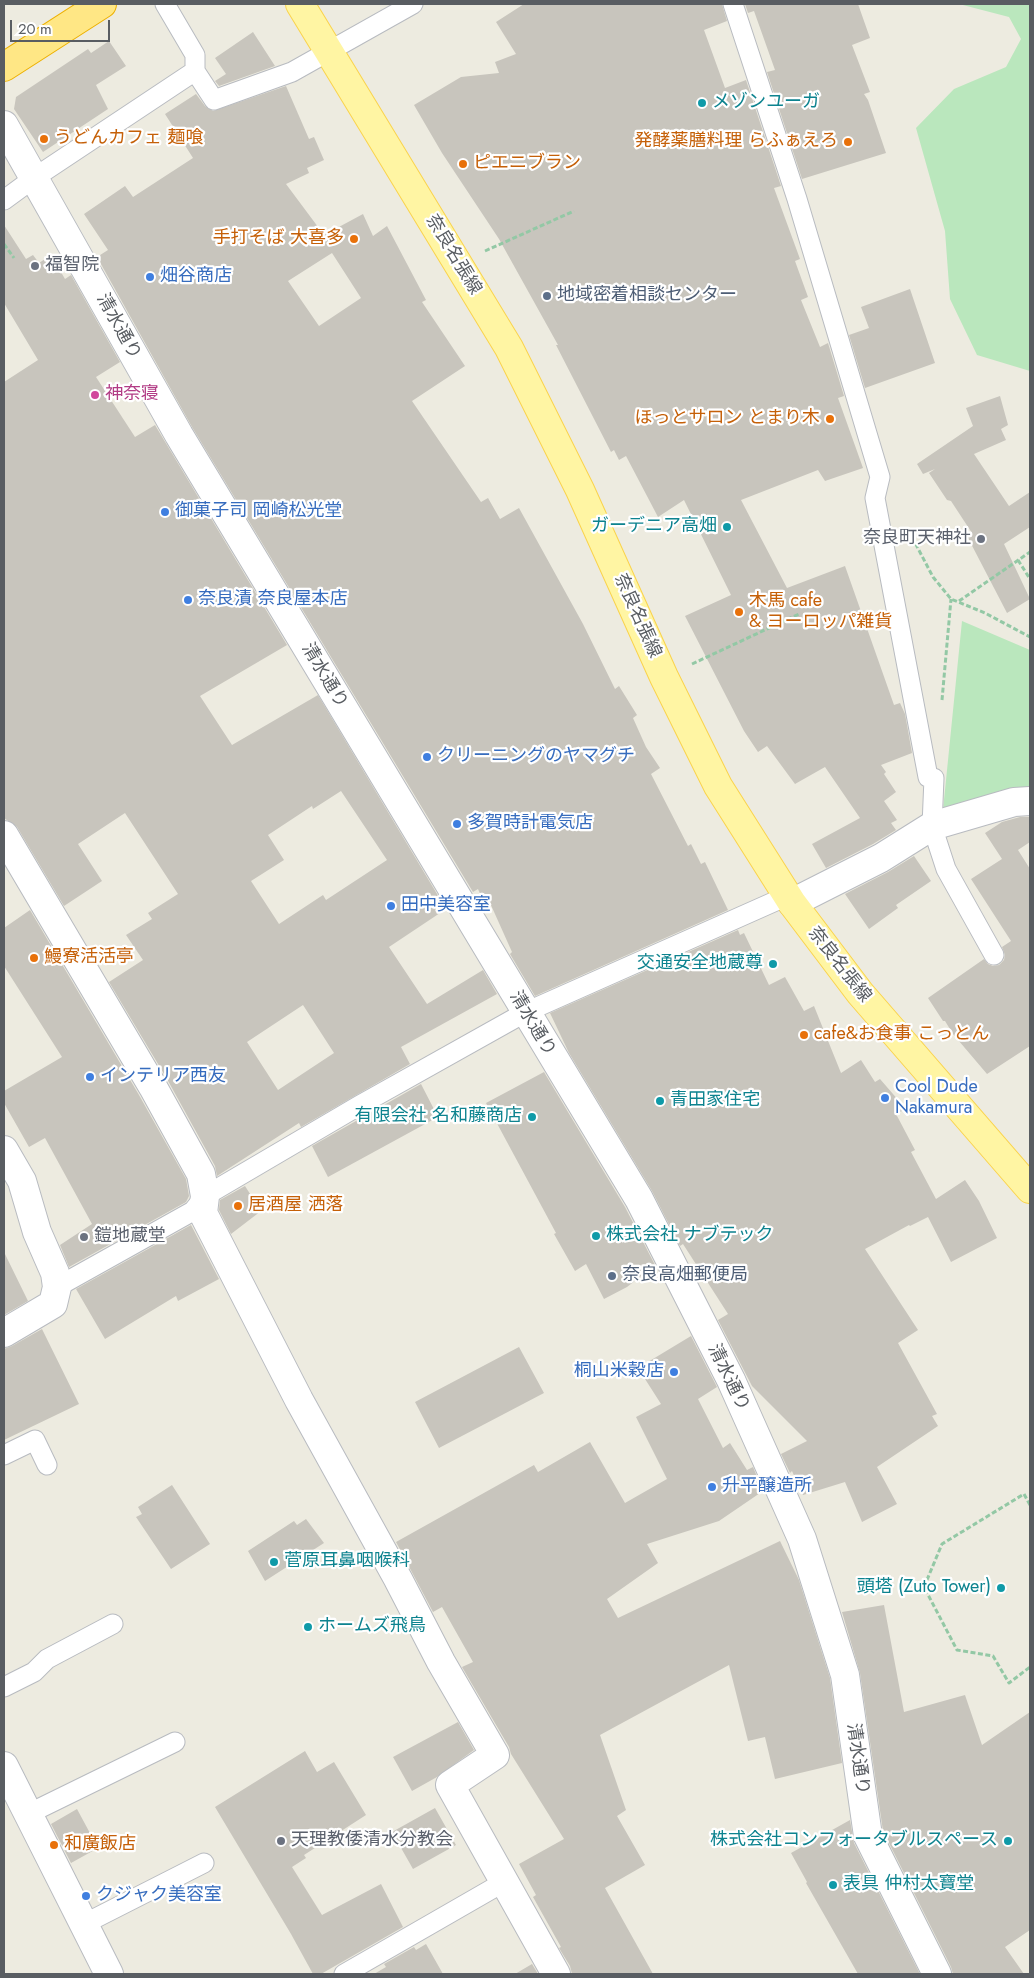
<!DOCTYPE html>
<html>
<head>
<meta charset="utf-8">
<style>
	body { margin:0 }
	#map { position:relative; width:1034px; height:1978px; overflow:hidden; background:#edebe0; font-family:Jost,sans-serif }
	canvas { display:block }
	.frame { position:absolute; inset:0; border:5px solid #595d62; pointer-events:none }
	.scale { position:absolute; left:10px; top:20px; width:100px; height:22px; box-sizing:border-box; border:2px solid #595d62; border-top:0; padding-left:6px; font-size:15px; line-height:18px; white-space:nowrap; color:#595d62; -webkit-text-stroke:4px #fff; paint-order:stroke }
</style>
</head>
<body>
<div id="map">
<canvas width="1034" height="1978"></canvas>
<div class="frame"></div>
<div class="scale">20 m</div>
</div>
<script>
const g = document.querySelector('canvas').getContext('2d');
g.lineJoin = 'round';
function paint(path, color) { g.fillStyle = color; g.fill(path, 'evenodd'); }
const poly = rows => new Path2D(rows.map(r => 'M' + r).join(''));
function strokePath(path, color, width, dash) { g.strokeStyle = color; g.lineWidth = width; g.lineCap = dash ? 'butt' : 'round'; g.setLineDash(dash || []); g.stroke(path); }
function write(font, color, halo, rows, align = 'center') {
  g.font = font + ' Jost,"Noto Sans JP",sans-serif'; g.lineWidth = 4.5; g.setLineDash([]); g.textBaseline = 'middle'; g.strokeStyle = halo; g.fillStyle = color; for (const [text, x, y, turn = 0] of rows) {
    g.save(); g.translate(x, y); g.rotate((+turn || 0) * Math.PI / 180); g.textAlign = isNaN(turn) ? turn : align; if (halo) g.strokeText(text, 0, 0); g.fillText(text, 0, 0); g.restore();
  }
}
const green = poly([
	[959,4,1030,4,1030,371,977,355,950,299,945,231,916,128,954,89,1006,67,1021,39,1009,17],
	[962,621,1030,650,1030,796,943,810]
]);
const building = poly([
	[524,4,722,4,727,21,704,30,725,88,746,80,781,186,774,188,800,259,795,261,808,297,801,300,820,347,828,343,844,396,838,398,863,468,825,481,818,470,741,500,787,588,845,566,894,705,900,703,905,714,912,753,881,765,886,772,884,774,896,792,884,801,897,820,891,823,896,830,873,844,826,868,812,844,860,818,825,767,795,784,767,746,758,752,744,731,685,616,731,595,684,500,658,517,626,456,619,460,614,450,611,452,556,345,558,345,499,239,442,153,414,105,461,77,499,73,495,62,516,54,496,22],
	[745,4,858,4,870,38,852,45,870,92,864,94,868,100,886,153,802,179,767,72,775,70,754,11,748,13],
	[253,32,275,66,219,86,215,81,226,74,215,58],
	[109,41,126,66,96,85,108,109,43,152,14,109,16,97,88,49,91,53],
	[286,86,309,139,314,137,324,160,307,168,309,173,286,184,324,235,363,214,373,236,387,226,426,300,422,302,465,366,412,401,481,502,488,498,500,519,519,508,583,624,615,689,619,686,637,715,633,718,646,747,660,768,651,774,688,846,691,844,701,864,705,862,728,910,535,996,510,954,512,952,486,894,481,896,478,889,473,892,192,427,97,257,108,250,84,214,125,186,133,197,193,158,165,114,196,94,205,106,213,111],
	[332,253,361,298,319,326,288,281],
	[4,225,26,259,33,255,39,263,51,255,65,279,71,275,120,362,96,377,135,437,155,425,287,645,200,696,232,745,318,695,446,909,389,947,427,1004,483,970,497,994,401,1047,410,1064,301,1127,299,1123,217,1176,215,1166,167,1079,109,982,143,960,126,935,152,919,148,913,178,894,125,813,78,844,102,881,64,906,17,827,4,818,4,382,38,360,4,303],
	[341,791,387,860,326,900,323,895,279,924,251,881,284,860,268,835,312,806,313,809],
	[303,1005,334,1053,278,1090,247,1042],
	[910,289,935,363,865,388,849,335,869,328,861,307],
	[1000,396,1008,425,1001,429,1006,440,974,454,1009,506,1030,492,1030,527,1004,544,1030,599,1007,613,967,536,972,533,951,501,947,500,929,473,935,469,923,474,917,464,973,426,966,408],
	[1020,817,1030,817,1030,842,1018,850,1030,869,1030,1046,987,1074,953,1034,945,1021,943,1021,928,998,984,959,988,964,993,966,999,965,1004,960,1005,955,1002,947,1011,941,971,879,1002,859,985,833,1002,822],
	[914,856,931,881,896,905,898,908,869,929,845,894,888,872],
	[30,910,139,1095,186,1179,189,1196,186,1202,69,1267,60,1245,92,1224,45,1138,29,1147,4,1103,4,1091,62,1057,4,966,4,928],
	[738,930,740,935,744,933,769,985,785,977,804,1011,814,1006,841,1073,861,1060,875,1082,880,1079,906,1109,896,1114,915,1150,911,1152,936,1199,965,1180,979,1201,997,1238,951,1262,928,1217,910,1226,909,1225,865,1249,918,1330,898,1343,937,1414,932,1416,938,1426,877,1467,897,1504,862,1522,845,1482,803,1495,792,1471,790,1473,781,1454,807,1441,752,1386,718,1320,728,1314,683,1244,680,1246,652,1191,569,1053,550,1013],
	[544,1072,625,1207,655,1265,627,1287,604,1299,586,1264,575,1271,554,1234,556,1233,486,1103],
	[421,1084,438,1117,328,1177,312,1146],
	[245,1186,261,1211,231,1234,219,1210,220,1200],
	[191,1225,219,1279,178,1301,176,1296,105,1339,76,1289],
	[4,1252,28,1301,4,1315],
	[42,1329,79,1404,4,1440,4,1349,12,1346],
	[691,1336,717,1387,698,1399,723,1448,730,1443,747,1470,753,1467,763,1491,719,1521,647,1544,658,1563,607,1599,618,1618,780,1541,799,1580,830,1678,842,1763,775,1779,765,1737,748,1741,729,1665,600,1735,626,1810,617,1816,645,1865,605,1888,653,1974,572,1974,570,1966,559,1948,561,1947,533,1897,536,1895,519,1864,564,1839,511,1754,509,1747,462,1667,473,1662,442,1607,433,1612,396,1542,534,1465,538,1472,590,1442,625,1503,667,1479,636,1417,661,1404,638,1368],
	[519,1347,544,1393,439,1448,415,1402],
	[172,1485,210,1544,171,1569,136,1517,142,1514,138,1507],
	[306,1519,324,1543,265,1581,248,1551,294,1521,297,1525],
	[884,1605,904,1712,965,1695,982,1745,1030,1712,1030,1930,1005,1947,1024,1974,953,1974,951,1967,883,1831,860,1673,842,1612],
	[458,1722,474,1750,437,1777,412,1791,393,1757],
	[305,1751,317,1772,334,1762,366,1815,304,1855,306,1858,292,1867,322,1915,381,1884,403,1927,321,1974,313,1974,291,1934,215,1807],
	[435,1808,456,1845,413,1869,392,1832],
	[77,1809,98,1848,71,1863,51,1824],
	[850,1820,854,1843,920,1974,858,1974,806,1883,807,1882,791,1853],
	[426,1944,443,1974,374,1974,386,1967,384,1964,414,1947,416,1950],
	[532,1964,538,1974,515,1974]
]);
const path = poly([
	[4,244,14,258],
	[485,251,574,211],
	[912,537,933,577,951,599,985,613,1030,637],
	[1018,560,1030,579],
	[959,601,1030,552],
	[692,664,799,614],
	[942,700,951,599],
	[1030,1505,1024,1494,942,1544,924,1587,957,1650,993,1656,1009,1683,1030,1667]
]);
const lane = poly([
	[733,4,797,199,880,477,875,498,928,777,934,778,932,826,946,869,994,955],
	[195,71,214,100,292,72,413,4],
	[4,200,34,178,195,71,195,55,165,4],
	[57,1287,193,1211,205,1196,360,1105,526,1012,787,896],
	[4,1455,35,1440,47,1465],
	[4,1687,34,1672,47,1659,113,1624],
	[28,1814,175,1742],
	[84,1924,204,1863],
	[344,1974,504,1882]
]);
const street = poly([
	[4,125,179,435,639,1199,731,1380,802,1539,845,1675,868,1836,937,1974],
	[4,835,153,1087,201,1174,205,1196,203,1213,299,1400,398,1579,441,1662,495,1755,450,1785,556,1974],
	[792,903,881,858,932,826,1014,802,1030,801],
	[4,1150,22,1181,37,1232,55,1273,57,1287,53,1304,4,1333],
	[4,1766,109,1974]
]);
const primary = poly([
	[300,4,509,348,580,490,664,677,718,786,792,903,860,993,1030,1189]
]);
const highway = poly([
	[4,67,102,4]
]);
const markers = [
	[702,103,5,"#0f9aa8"],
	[44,139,5,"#e8710a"],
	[848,142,5,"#e8710a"],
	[463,164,5,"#e8710a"],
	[354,239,5,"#e8710a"],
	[35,266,5,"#6b7280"],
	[150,277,5,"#3f7fe0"],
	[547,296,5,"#5c6f8a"],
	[95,395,5,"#d1479c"],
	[830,419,5,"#e8710a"],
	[165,512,5,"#3f7fe0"],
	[727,527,5,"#0f9aa8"],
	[981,539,5,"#6b7280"],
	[188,600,5,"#3f7fe0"],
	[739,612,5,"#e8710a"],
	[427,757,5,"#3f7fe0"],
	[457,824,5,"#3f7fe0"],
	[391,906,5,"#3f7fe0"],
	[34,958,5,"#e8710a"],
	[773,964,5,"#0f9aa8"],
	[804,1035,5,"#e8710a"],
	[90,1077,5,"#3f7fe0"],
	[885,1098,5,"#3f7fe0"],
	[660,1101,5,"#0f9aa8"],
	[532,1117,5,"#0f9aa8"],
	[238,1206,5,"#e8710a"],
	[596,1236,5,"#0f9aa8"],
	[84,1237,5,"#6b7280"],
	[612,1276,5,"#5c6f8a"],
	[674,1372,5,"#3f7fe0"],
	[712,1487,5,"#3f7fe0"],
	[274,1562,5,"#0f9aa8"],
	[1001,1588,5,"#0f9aa8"],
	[308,1627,5,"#0f9aa8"],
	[281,1841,5,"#6b7280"],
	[1008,1841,5,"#0f9aa8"],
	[54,1845,5,"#e8710a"],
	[833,1885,5,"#0f9aa8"],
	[86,1896,5,"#3f7fe0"]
];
const cultureNames = [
	["メゾンユーガ",712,103],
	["ガーデニア高畑",717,527,"right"],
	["交通安全地蔵尊",763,964,"right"],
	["青田家住宅",670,1101],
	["有限会社 名和藤商店",522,1117,"right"],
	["株式会社 ナブテック",606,1236],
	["菅原耳鼻咽喉科",284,1562],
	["頭塔 (Zuto Tower)",991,1588,"right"],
	["ホームズ飛鳥",318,1627],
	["株式会社コンフォータブルスペース",998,1841,"right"],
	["表具 仲村太寶堂",843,1885]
];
const foodNames = [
	["うどんカフェ 麺喰",54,139],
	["発酵薬膳料理 らふぁえろ",838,142,"right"],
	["ピエニブラン",473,164],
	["手打そば 大喜多",344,239,"right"],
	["ほっとサロン とまり木",820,419,"right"],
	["木馬 cafe",749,602],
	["& ヨーロッパ雑貨",749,623],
	["鰻寮活活亭",44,958],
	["cafe&お食事 こっとん",814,1035],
	["居酒屋 洒落",248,1206],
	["和廣飯店",64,1845]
];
const streetNames = [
	["奈良名張線",453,255,59],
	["清水通り",118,327,61],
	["奈良名張線",637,616,66],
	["清水通り",324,676,59],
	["奈良名張線",839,965,52],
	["清水通り",532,1024,59],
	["清水通り",728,1378,64],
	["清水通り",857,1759,82]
];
const worshipNames = [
	["福智院",45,266],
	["奈良町天神社",971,539,"right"],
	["鎧地蔵堂",94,1237],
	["天理教倭清水分教会",291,1841]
];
const shopNames = [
	["畑谷商店",160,277],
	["御菓子司 岡崎松光堂",175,512],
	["奈良漬 奈良屋本店",198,600],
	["クリーニングのヤマグチ",437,757],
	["多賀時計電気店",467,824],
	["田中美容室",401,906],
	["インテリア西友",100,1077],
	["Cool Dude",895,1088],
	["Nakamura",895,1109],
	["桐山米穀店",664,1372,"right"],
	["升平醸造所",722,1487],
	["クジャク美容室",96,1896]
];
const serviceNames = [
	["地域密着相談センター",557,296],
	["奈良高畑郵便局",622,1276]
];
const hotelNames = [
	["神奈寝",105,395]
];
paint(green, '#bae7bd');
paint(building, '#c8c5bd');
strokePath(lane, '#b8bbc0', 21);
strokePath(street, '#b8bbc0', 30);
strokePath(primary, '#fad34c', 30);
strokePath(highway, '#edb000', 30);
strokePath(path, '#93c8a5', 3, [5, 2.5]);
strokePath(lane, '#fff', 19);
strokePath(street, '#fff', 28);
strokePath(primary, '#fff5a3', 28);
strokePath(highway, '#ffe785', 28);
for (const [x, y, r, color] of markers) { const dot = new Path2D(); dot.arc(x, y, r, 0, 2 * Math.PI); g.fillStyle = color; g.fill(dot); strokePath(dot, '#fff', 2); }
write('18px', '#0d838f', '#fff', cultureNames, 'left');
write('18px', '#c56008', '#fff', foodNames, 'left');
write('18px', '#595d62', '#fff', streetNames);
write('18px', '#5b616d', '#fff', worshipNames, 'left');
write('18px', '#366cbe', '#fff', shopNames, 'left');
write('18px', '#4e5e75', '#fff', serviceNames, 'left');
write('18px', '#b23c85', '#fff', hotelNames, 'left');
</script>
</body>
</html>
